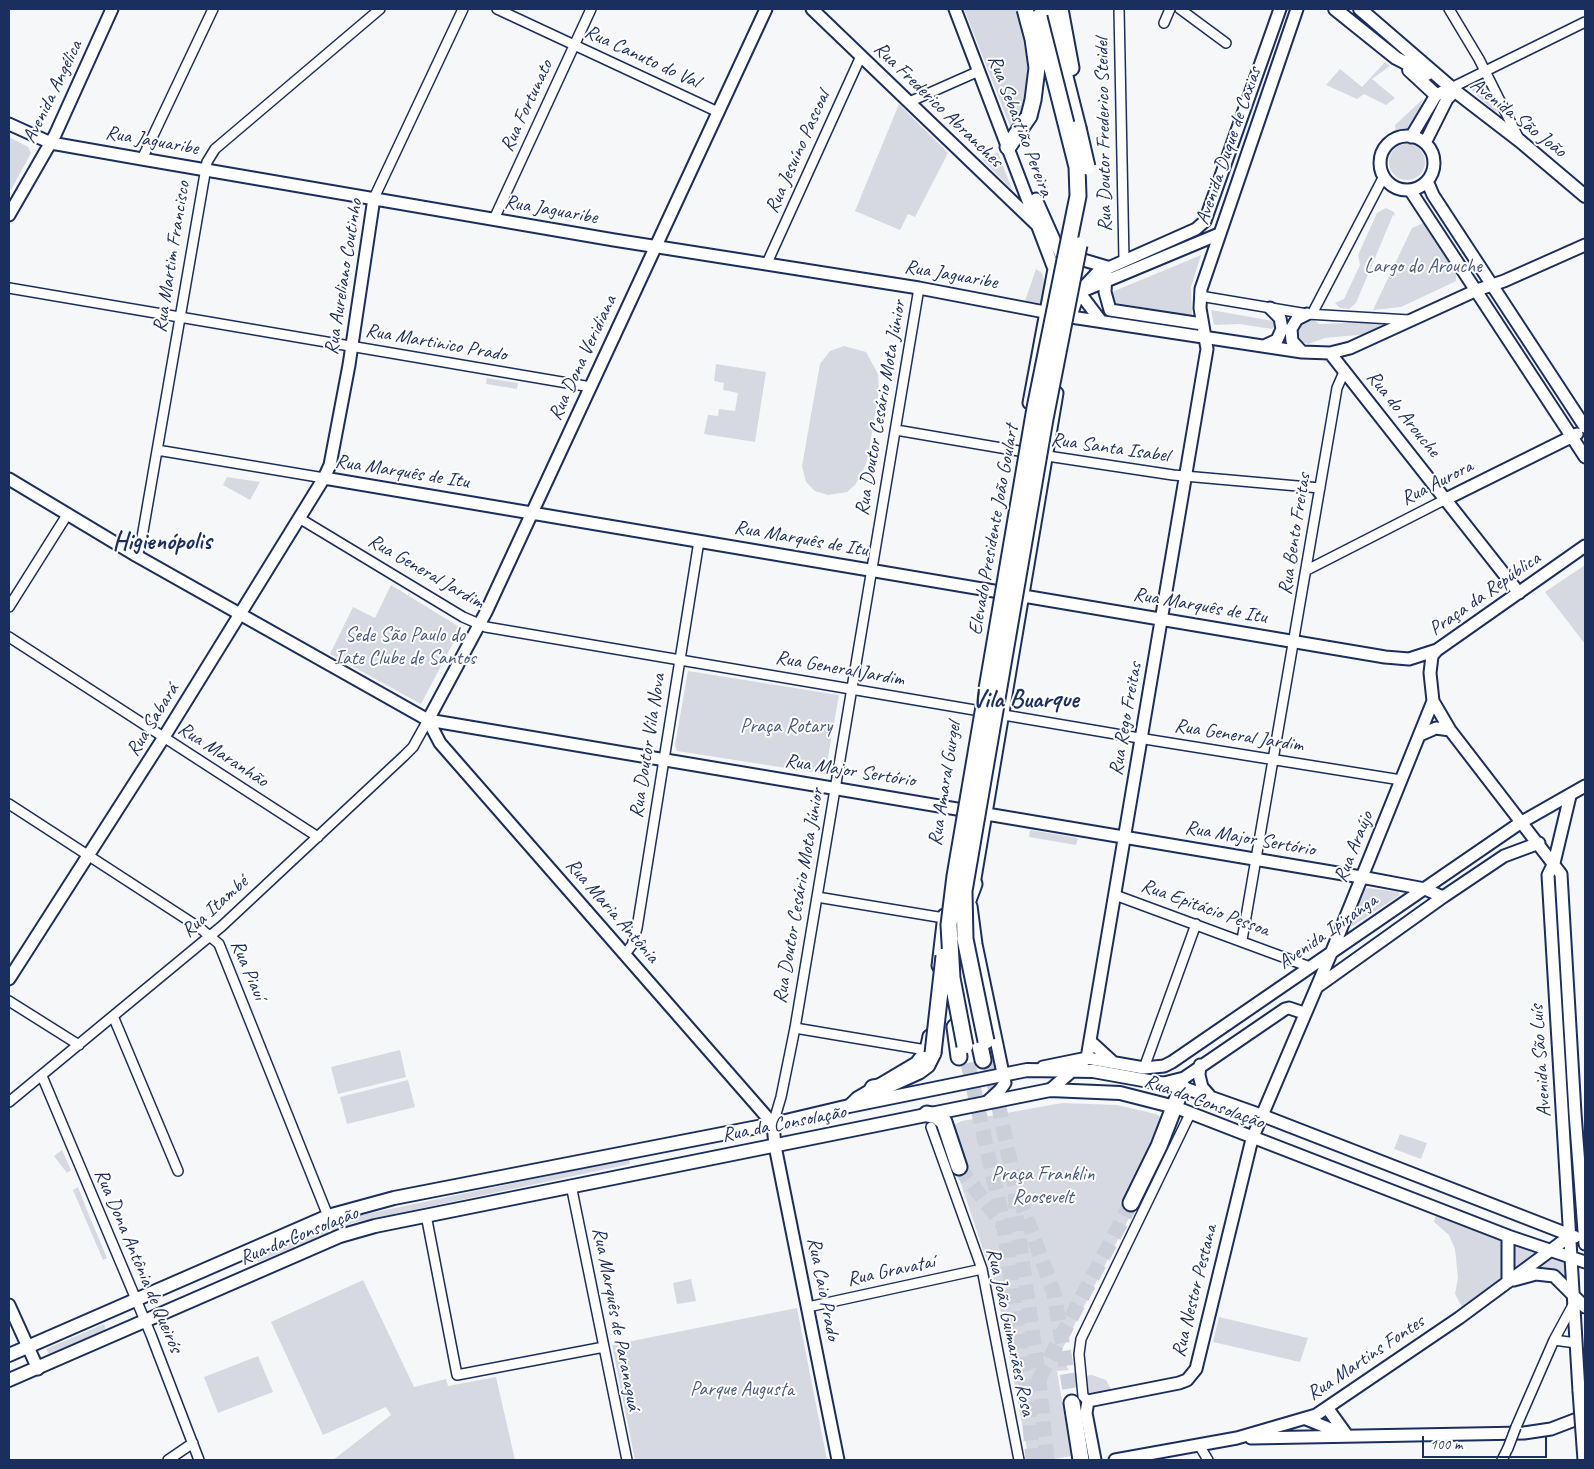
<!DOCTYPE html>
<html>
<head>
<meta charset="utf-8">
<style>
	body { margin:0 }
	#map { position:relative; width:1594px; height:1469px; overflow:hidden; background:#f6f7f9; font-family:Caveat,sans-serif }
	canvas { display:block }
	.frame { position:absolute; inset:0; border:10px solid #1b2f5e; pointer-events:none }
	.scale { position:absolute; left:1422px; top:1436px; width:125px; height:22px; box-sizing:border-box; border:2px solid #1b2f5e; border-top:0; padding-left:6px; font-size:15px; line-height:18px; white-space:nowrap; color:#1b2f5e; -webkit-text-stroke:4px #fff; paint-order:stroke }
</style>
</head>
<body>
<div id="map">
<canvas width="1594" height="1469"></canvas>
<div class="frame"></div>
<div class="scale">100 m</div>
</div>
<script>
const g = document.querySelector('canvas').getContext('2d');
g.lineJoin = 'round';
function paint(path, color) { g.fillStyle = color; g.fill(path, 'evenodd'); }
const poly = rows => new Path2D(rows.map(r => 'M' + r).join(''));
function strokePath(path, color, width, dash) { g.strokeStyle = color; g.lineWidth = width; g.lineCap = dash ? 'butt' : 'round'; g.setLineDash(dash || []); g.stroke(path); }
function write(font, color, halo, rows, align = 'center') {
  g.font = font + ' Caveat,sans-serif'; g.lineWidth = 4; g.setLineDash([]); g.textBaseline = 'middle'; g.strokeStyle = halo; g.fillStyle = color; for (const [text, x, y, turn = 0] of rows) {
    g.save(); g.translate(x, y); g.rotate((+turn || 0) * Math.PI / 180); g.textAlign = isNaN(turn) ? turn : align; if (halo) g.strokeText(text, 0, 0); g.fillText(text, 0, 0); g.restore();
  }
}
const green = poly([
	[964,9,1017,9,1032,79,1023,112,1012,131],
	[72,49,79,52,69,73,62,70],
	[1385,62,1390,66,1372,79,1395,98,1386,105,1364,94,1357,99,1326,85,1340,69,1362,87],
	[1484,80,1487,80,1503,107,1495,112,1470,89],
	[1423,99,1411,134,1396,137,1395,125],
	[899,104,948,153,915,217,908,214,900,230,855,211],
	[9,137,28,147,31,153,11,190,9,189],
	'1389 162a18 18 0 1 1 36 0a18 18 0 1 1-36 0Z',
	[998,152,1004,169,1013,191,982,159],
	[1386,208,1394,212,1395,216,1393,215,1356,303,1349,309,1340,308,1335,303,1344,299,1360,265,1358,255,1377,213],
	[1423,223,1431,226,1456,272,1456,281,1401,307,1373,310,1412,228],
	[1201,255,1191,287,1192,316,1117,303,1112,301,1112,292],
	[1036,269,1042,273,1044,280,1043,304,1025,301],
	[1211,310,1273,321,1276,326,1272,329,1239,324,1214,325],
	[1304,317,1313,319,1319,324,1379,322,1383,329,1369,334,1325,338,1308,344,1302,342,1297,331],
	[844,346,866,352,878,374,879,391,867,461,861,475,855,485,847,492,828,495,815,491,806,482,802,466,820,364,830,351],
	[716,364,766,372,755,442,704,434,708,415,718,416,719,409,735,411,738,393,723,390,724,383,714,381],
	[487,378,518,383,517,389,486,384],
	[227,477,246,480,260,482,250,500,223,485],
	[1585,565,1585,644,1545,592],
	[391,585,461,628,421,704,330,654,353,607,375,618],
	[688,671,839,695,825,774,677,751,675,745],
	[1030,830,1078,838,1076,845,1029,837],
	[1368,888,1398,892,1400,895,1351,927,1349,925,1364,890],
	[1560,930,1567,1056,1564,1057,1556,931],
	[400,1050,406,1077,338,1094,331,1067],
	[1564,1070,1568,1070,1578,1211,1574,1211],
	[408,1080,415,1107,347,1124,340,1097],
	[1062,1103,1117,1105,1156,1114,1162,1118,1120,1203,1133,1210,1057,1359,1065,1364,1069,1370,1057,1371,1071,1456,1049,1460,1029,1460,996,1288,956,1169,963,1168,954,1125,962,1121],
	[1400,1134,1427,1143,1421,1159,1394,1149],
	[62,1150,71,1170,67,1173,54,1156],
	[629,1159,630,1164,352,1223,258,1262,256,1257,357,1216],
	[78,1187,86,1208,107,1258,103,1260,73,1190],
	[1436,1214,1502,1239,1503,1277,1462,1307,1455,1294,1458,1278,1455,1249,1449,1235,1434,1222],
	[1512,1243,1542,1253,1511,1272],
	[1551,1256,1566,1262,1566,1279,1556,1271,1532,1270],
	[691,1279,696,1301,677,1304,673,1283],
	[363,1280,414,1387,446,1379,448,1386,496,1377,515,1460,333,1460,391,1415,386,1407,323,1435,271,1322],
	[797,1308,827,1460,635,1460,612,1345],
	[1219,1317,1308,1338,1300,1362,1213,1342],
	[104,1324,106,1330,49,1354,46,1349],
	[258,1356,273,1392,218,1413,204,1377],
	[1092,1375,1106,1380,1112,1391,1089,1395,1086,1392,1084,1376]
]);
const highwayTunnel = poly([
	[989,1058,1015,1186,1016,1216,1039,1379,1047,1460],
	[968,1063,1004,1227,1029,1413,1033,1460],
	[959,1167,1002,1224],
	[1019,1197,1054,1293,1072,1403],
	[1039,1379,1131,1203]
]);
const street = poly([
	[497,9,718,112],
	[1119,9,1124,260],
	[1180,9,1226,43],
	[1449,9,1479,59,1519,139],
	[1164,23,1170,9],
	[1451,88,1585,22],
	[909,102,979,71],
	[142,159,213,9],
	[374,198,463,9],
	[494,219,591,9],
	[767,263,861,56],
	[9,288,591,387],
	[1200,296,1307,314,1409,320],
	[1312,314,1384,176],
	[896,430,1054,457,1173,475,1320,488],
	[157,450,324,478],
	[299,518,463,617,486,627,1151,740,1401,780],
	[137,556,141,543,207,162,215,149,380,9],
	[1307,570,1446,499],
	[9,607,67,515],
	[9,637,318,837],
	[9,804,200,928,219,944,328,1216],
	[1115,895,1310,967],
	[817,897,944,918],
	[1242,940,1337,388,1344,372],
	[625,954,632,945,637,928,699,541],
	[9,1001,79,1045],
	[113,1016,178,1171],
	[795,1028,926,1050],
	[1144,1068,1196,924],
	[42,1076,151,1335,199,1460],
	[9,1102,222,926,404,756,413,747,428,720],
	[773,1124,781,1097,795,1028,919,288],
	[931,1127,982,1269,1019,1460],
	[571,1185,627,1460],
	[426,1215,457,1375,604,1347],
	[808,1307,982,1269],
	[1554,1340,1576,1343],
	[1088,1401,1083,1396,1079,1354,1081,1339,1190,1114],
	[1516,1427,1554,1340,1573,1305],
	[1199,1445,1208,1460],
	[168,1460,193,1443],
	[1502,1460,1508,1448]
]);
const secondary = poly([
	[812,9,1037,225],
	[955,9,1054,269,1029,403],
	[9,124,51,143,142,159,614,240,919,288,1071,317,1302,352,1330,353,1350,348,1477,290,1504,281,1585,245],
	'1380 163a27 27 0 1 1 54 0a27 27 0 1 1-54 0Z',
	[1411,137,1436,95,1451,88],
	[1425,143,1447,99,1455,91],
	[1427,181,1433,195,1585,427],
	[1410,190,1585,457],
	[1036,199,1065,264],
	[9,215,55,135,112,9],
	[1070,256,1107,267],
	[1106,275,1105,292,1110,310,1202,324],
	[1076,288,1101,321],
	[1080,292,1219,234],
	[1071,316,1079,292,1097,273,1196,229,1205,221,1280,9],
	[1264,346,1277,340,1282,329,1280,318,1270,308],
	[1302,352,1292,341,1291,329,1297,319,1307,314],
	[1330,353,1519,593],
	[324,478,1385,657,1409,659,1437,650],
	[9,479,137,556,428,720,1361,877,1425,889,1443,897],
	[1446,499,1577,434],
	[1585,546,1437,650,1432,656,1430,673,1433,701,1450,730,1561,874,1575,1113,1585,1244],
	[428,720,440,743,773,1124,775,1146,838,1460],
	[428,720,486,612,766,9],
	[1420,735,1436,728,1450,730],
	[1570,796,1554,863,1548,875,1579,1391],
	[973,890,1057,393],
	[971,906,976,944,1005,1083,1000,1090,987,1102],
	[938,966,944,915],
	[9,979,164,737,324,478,330,465,349,365,374,198],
	[1317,987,1443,897,1504,856,1539,843],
	[1090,1041,1114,1063],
	[1200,1065,1199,1075,1202,1087,1209,1095],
	[1043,1067,1087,1058,1144,1068,1164,1066,1172,1062,1520,823,1585,786],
	[1164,1083,1184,1078,1285,1009,1289,1008,1304,1013],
	[1182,1087,1261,1115,1575,1237],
	[1050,1090,1087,1058,1207,349,1200,308,1201,289,1297,9],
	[849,1106,857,1098,916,1063,926,1050,929,1036],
	[1175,1107,1508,1236,1585,1262],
	[1514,1280,1536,1274,1554,1276,1585,1307],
	[1508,1282,1508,1236],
	[9,1305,38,1369],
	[1328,1409,1346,1434],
	[1306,1419,1343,1434],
	[1251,1438,1524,1433,1551,1429,1585,1416],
	[1095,1460,1086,1413,1088,1401,1179,1383,1187,1380,1196,1369,1252,1139,1332,951,1433,701],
	[1115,1460,1237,1438,1316,1415,1459,1318,1570,1236]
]);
const primary = poly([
	[1335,9,1396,58,1427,74],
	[1360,9,1455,91,1520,141,1585,196],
	[1409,70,1436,95],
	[9,1355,328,1216,394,1198,773,1124,849,1106,1027,1070,1093,1071,1182,1087],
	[9,1380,340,1236,375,1226,1050,1090,1120,1093,1175,1107]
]);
const highway = poly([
	[1048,9,1078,128],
	[1060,9,1071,68],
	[1008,147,1029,116],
	[965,908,974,884],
	[962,949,964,971,983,1060],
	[955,1027,959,1057],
	[873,1088,886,1086,919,1071,927,1065,933,1053],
	[927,1114,937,1116,944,1122,959,1167],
	[1131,1203,1159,1146,1182,1087],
	[1072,1403,1081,1460]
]);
const streetBridge = poly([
	[1508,1448,1516,1427]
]);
const secondaryBridge = poly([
	[1579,1391,1584,1460]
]);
const highwayBridge = poly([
	[1025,9,1033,39,1037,68,1033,100,1029,116],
	[1078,128,1087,167],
	[986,1041,965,939,964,891,1045,419,1079,245],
	[965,1046,952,978,949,925,955,876,1035,408,1078,196,1077,167,1039,17],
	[933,1053,944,956]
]);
const streetNames = [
	["Rua Canuto do Val",642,57,25],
	["Avenida Angélica",53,92,-64],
	["Rua Frederico Abranches",938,105,44],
	["Rua Fortunato",527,106,-65],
	["Avenida São João",1518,118,38],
	["Rua Sebastião Pereira",1020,126,69],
	["Rua Doutor Frederico Steidel",1104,135,-91],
	["Rua Jaguaribe",152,141,10],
	["Avenida Duque de Caxias",1229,146,-71],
	["Rua Jesuíno Pascoal",798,152,-66],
	["Rua Jaguaribe",551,210,10],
	["Rua Martim Francisco",172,257,-81],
	["Rua Jaguaribe",951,275,10],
	["Rua Aureliano Coutinho",344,277,-81],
	["Rua Martinico Prado",436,343,10],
	["Rua Dona Veridiana",583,358,-65],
	["Rua Doutor Cesário Mota Júnior",881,408,-80],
	["Rua do Arouche",1403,414,51],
	["Rua Santa Isabel",1110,448,8],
	["Rua Marquês de Itu",402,472,9],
	["Rua Aurora",1437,483,-27],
	["Elevado Presidente João Goulart",994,530,-80],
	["Rua Bento Freitas",1295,534,-81],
	["Rua Marquês de Itu",801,539,10],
	["Rua General Jardim",426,572,30],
	["Praça da República",1485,594,-35],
	["Rua Marquês de Itu",1200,606,10],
	["Rua General Jardim",840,669,10],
	["Rua Rego Freitas",1126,719,-80],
	["Rua Sabará",153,720,-58],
	["Rua General Jardim",1239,736,9],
	["Rua Doutor Vila Nova",648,746,-81],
	["Rua Maranhão",223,755,33],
	["Rua Major Sertório",850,771,9],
	["Rua Amaral Gurgel",945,784,-81],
	["Rua Major Sertório",1250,839,10],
	["Rua Araújo",1354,847,-68],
	["Rua Doutor Cesário Mota Júnior",799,896,-80],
	["Rua Itambé",215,907,-42],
	["Rua Epitácio Pessoa",1205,908,20],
	["Rua Maria Antônia",612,911,49],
	["Avenida Ipiranga",1328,932,-35],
	["Rua Piauí",248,970,67],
	["Avenida São Luís",1541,1061,-94],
	["Rua da Consolação",1204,1102,20],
	["Rua da Consolação",784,1124,-11],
	["Rua da Consolação",299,1236,-22],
	["Rua Dona Antônia de Queirós",138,1261,67],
	["Rua Gravataí",891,1271,-12],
	["Rua Caio Prado",823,1289,79],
	["Rua Nestor Pestana",1195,1291,-76],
	["Rua Marquês de Paranaguá",616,1319,79],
	["Rua João Guimarães Rosa",1010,1332,78],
	["Rua Martins Fontes",1366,1358,-34]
];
const parkNames = [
	["Largo do Arouche",1423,267],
	["Sede São Paulo do",405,636],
	["Iate Clube de Santos",405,659],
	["Praça Rotary",786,727],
	["Praça Franklin",1043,1175],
	["Roosevelt",1043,1198],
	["Parque Augusta",742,1390]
];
const districtNames = [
	["Higienópolis",162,542],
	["Vila Buarque",1025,700]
];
paint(green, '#d6d9e2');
strokePath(highwayTunnel, '#cacfda', 15, [15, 8]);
strokePath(street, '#1b2f5e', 12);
strokePath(secondary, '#1b2f5e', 15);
strokePath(primary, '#1b2f5e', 16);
strokePath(highway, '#1b2f5e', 19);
strokePath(street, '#fff', 9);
strokePath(secondary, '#fff', 11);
strokePath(primary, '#fff', 12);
strokePath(highway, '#fff', 15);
strokePath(streetBridge, '#1b2f5e', 12, []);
strokePath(secondaryBridge, '#1b2f5e', 15, []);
strokePath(highwayBridge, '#1b2f5e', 19, []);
strokePath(streetBridge, '#fff', 9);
strokePath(secondaryBridge, '#fff', 11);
strokePath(highwayBridge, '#fff', 15);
write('20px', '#1b2f5e', '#fff', streetNames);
write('20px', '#4a5a7f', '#fff', parkNames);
write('bold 25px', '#1b2f5e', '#fff', districtNames);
</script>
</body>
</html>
